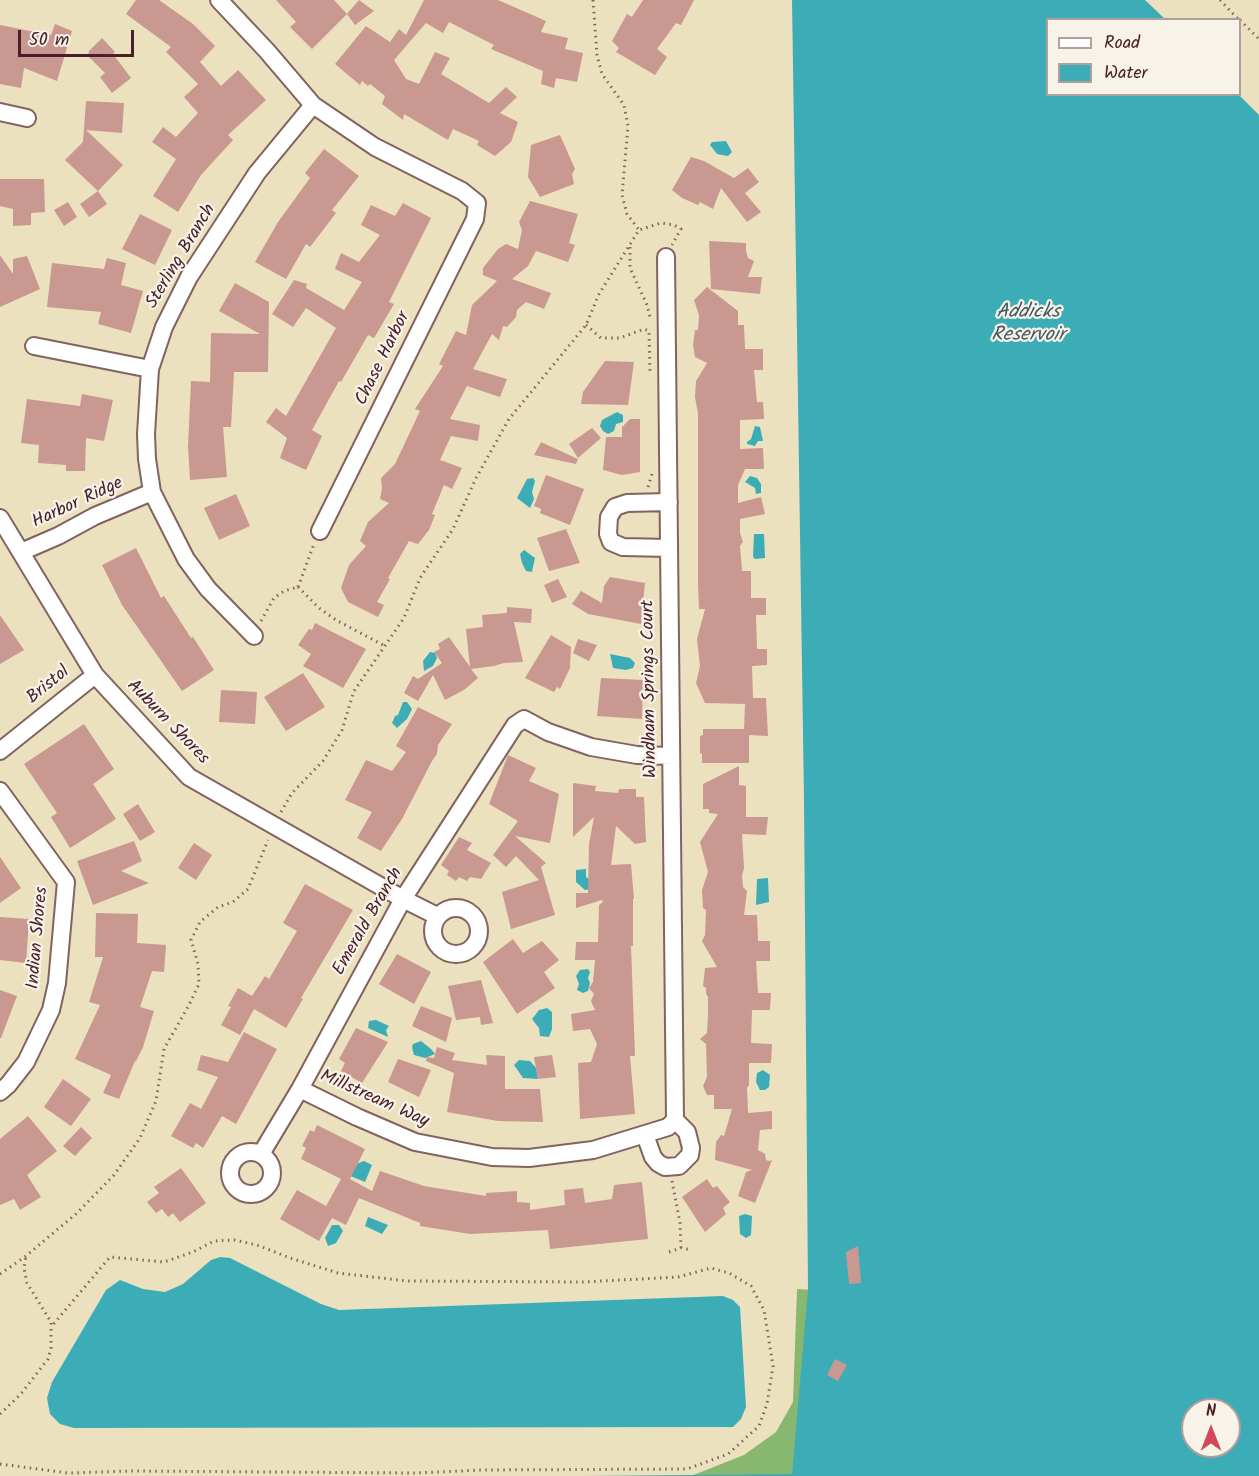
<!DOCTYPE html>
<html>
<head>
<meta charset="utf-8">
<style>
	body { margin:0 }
	#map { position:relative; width:1259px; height:1476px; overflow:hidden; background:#ebe1bf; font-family:Kalam,sans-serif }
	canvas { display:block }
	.legend { position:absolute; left:1046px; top:18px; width:195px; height:78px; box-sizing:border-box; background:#f7f3e8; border:2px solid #b29e9c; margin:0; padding:8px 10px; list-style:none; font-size:18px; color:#4a1f2b }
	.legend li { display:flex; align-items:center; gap:12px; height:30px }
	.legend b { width:30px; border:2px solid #b29e9c }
	.north { position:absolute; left:1181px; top:1398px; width:60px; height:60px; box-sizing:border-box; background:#f7f3e8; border:2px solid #b29e9c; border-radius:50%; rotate:0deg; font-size:16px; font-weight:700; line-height:24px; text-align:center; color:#4a1f2b }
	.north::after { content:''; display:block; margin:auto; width:21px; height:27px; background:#d1495b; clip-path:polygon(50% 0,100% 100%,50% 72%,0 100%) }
	.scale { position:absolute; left:18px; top:30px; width:116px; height:27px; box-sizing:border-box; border:3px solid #4a1f2b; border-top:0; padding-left:8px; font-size:18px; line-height:21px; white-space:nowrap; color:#4a1f2b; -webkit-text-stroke:4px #f7f3e8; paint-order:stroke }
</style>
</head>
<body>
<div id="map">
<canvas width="1259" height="1476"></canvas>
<ul class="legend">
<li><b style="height:8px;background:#fff"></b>Road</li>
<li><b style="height:16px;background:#3cadb7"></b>Water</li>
</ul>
<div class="north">N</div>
<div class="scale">50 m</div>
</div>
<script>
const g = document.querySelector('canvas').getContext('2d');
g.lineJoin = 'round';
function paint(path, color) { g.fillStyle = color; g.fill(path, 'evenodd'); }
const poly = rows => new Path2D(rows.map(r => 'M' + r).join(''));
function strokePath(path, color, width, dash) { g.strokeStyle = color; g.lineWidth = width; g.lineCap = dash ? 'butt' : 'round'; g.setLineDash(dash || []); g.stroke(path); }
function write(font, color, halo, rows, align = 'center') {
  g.font = font + ' Kalam,sans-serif'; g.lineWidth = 4.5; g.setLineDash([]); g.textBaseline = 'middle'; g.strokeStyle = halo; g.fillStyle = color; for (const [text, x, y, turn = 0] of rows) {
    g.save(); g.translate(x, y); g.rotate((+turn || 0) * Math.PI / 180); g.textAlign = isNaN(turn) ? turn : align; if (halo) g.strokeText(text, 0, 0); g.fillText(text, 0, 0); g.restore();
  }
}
const forest = poly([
	[797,1289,813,1290,1040,1476,691,1476,744,1455,776,1432,793,1402]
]);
const water = poly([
	[792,0,1145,0,1165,19,1048,20,1048,94,1239,95,1259,115,1259,1476,582,1476,792,1474,808,1290,804,801],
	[1193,1410,1229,1410,1229,1446,1193,1446],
	[726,141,732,152,728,156,717,154,710,145,712,142],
	[617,412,623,415,623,422,616,424,614,431,608,434,603,431,600,426,602,420],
	[755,426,760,427,763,441,758,441,755,446,747,444,747,442,751,439],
	[750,476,757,478,761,484,761,493,756,494,755,488,745,482],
	[533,478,535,481,532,492,534,499,530,508,517,498,527,479],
	[754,534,764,534,765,558,755,559,753,557],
	[524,550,535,558,532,572,526,571,522,563,520,554],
	[430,652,435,653,437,658,433,666,424,671,423,661],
	[610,654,630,658,635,663,633,668,626,670,613,668],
	[403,702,407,702,412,709,407,719,397,728,392,723,395,716,398,715],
	[586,869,586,877,591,880,591,889,585,890,576,882,576,870],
	[768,878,769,902,756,905,757,879],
	[588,969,590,972,588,978,590,983,588,991,583,993,577,990,579,984,576,976,580,970],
	[547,1008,552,1012,552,1029,549,1037,540,1036,539,1028,532,1019,539,1010],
	[376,1020,389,1026,386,1030,388,1037,368,1028,369,1021],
	[421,1041,431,1049,435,1054,425,1058,414,1055,412,1047,413,1044],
	[519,1060,530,1061,536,1068,538,1079,523,1078,514,1065],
	[763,1070,770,1075,769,1087,765,1090,760,1090,756,1082,757,1073],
	[364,1161,372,1165,365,1182,348,1175,351,1166],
	[745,1214,752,1216,751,1235,746,1238,740,1234,739,1216],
	[368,1217,388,1225,382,1234,365,1226],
	[332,1225,339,1225,343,1231,336,1243,328,1246,325,1238],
	[220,1257,230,1258,321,1304,339,1310,723,1296,733,1300,740,1307,746,1407,741,1419,733,1427,74,1428,60,1424,50,1414,47,1398,52,1382,106,1290,120,1280,143,1289,165,1292,183,1284,211,1260]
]);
const building = poly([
	[136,0,159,0,193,24,215,46,200,62,221,86,238,70,266,100,228,135,233,140,201,175,178,212,153,196,176,159,152,142,163,127,176,137,198,113,184,97,198,84,166,52,171,47,126,14],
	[276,0,334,0,347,14,312,49,290,27,296,22],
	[359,0,374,11,355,25,347,14],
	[424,0,498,0,546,21,541,32,568,38,565,49,583,53,577,82,556,78,554,88,541,84,543,71,491,49,494,45,449,22,443,33,426,23,394,60,406,79,419,84,435,52,450,58,441,74,489,103,506,87,517,97,500,113,518,122,511,142,495,156,477,145,479,141,453,129,448,140,404,114,403,120,382,104,385,96,370,84,368,86,362,81,360,85,335,64,366,26,390,42,399,29,406,35],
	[643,0,694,0,681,25,676,23,657,49,667,57,655,75,616,52,619,48,612,41,627,14,632,17],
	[55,24,72,31,57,81,24,68,21,88,0,84,0,25,51,35],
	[102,38,115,52,113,54,131,78,112,93,100,77,105,73,88,56,89,51],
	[86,101,124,103,122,133,86,130,123,165,98,191,65,160,83,142],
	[560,135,575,169,572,174,574,184,540,197,528,177,531,145],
	[324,149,359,176,332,210,336,213,310,247,306,244,286,279,255,262,278,222,310,178,305,173],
	[691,157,704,161,734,178,748,168,759,182,745,193,761,212,747,222,721,188,713,209,700,202,698,205,682,198,672,190],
	[0,179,44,179,45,212,31,213,31,225,13,226,13,209,0,206],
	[98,191,107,204,89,217,80,204],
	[530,201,578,214,569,243,575,245,568,262,536,251,528,266,512,279,551,293,544,309,526,302,517,310,516,317,507,327,503,326,499,340,492,334,473,369,507,379,500,397,467,386,450,419,480,425,478,441,451,436,440,460,462,468,452,489,444,485,432,514,435,515,429,530,418,544,409,541,388,578,390,579,377,602,384,605,378,617,348,602,341,588,349,565,366,546,360,541,368,522,389,503,380,499,382,488,381,478,395,464,420,411,415,409,443,366,439,364,456,331,466,335,472,305,497,281,483,275,483,268,498,249,506,244,518,249,522,230,519,222],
	[68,202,77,217,64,226,54,210],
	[403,203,431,218,389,302,394,304,374,338,368,335,341,382,339,381,312,430,322,436,306,470,280,458,287,438,266,422,276,408,286,416,336,328,306,308,293,327,272,314,294,280,307,284,306,288,344,310,362,282,335,269,341,253,359,262,380,235,361,225,371,205,395,216],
	[140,214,172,230,155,265,122,249],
	[709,241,746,243,746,251,748,258,754,261,748,277,762,277,760,294,711,289],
	[0,255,13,274,13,259,27,256,40,289,0,307],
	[107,258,126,263,121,285,143,291,131,333,98,324,101,312,47,307,52,263,104,269],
	[235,283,269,302,268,372,234,372,231,427,223,427,227,477,190,480,188,447,191,381,210,382,211,333,260,334,219,311],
	[707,287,738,311,738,325,744,325,745,349,763,349,763,370,754,370,757,402,763,402,764,419,740,420,740,449,763,448,764,469,745,469,738,485,738,503,761,497,765,514,740,519,740,533,743,542,740,546,742,571,751,571,751,598,766,598,766,615,756,615,757,649,767,649,767,665,752,666,753,698,766,698,768,736,749,735,749,763,702,763,702,753,700,754,700,736,703,735,703,729,744,729,745,704,705,703,696,683,700,666,697,639,705,609,699,609,698,585,698,413,695,397,696,381,707,363,695,357,693,345,695,330,698,330,699,315,694,300],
	[605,361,634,362,628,405,581,404,583,392],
	[82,394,113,400,104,441,86,438,85,471,66,471,66,465,38,463,39,445,21,443,27,399,80,406],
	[630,419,640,419,640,472,622,475,603,470,606,437,622,437,622,427],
	[592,428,601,438,578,458,569,444],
	[541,442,578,459,576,464,534,455],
	[546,475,584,489,570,525,540,513,541,509,534,506],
	[236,494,250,526,219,540,204,508],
	[566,529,580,563,549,571,537,538],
	[136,548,161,598,164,596,191,638,193,637,214,670,182,691,122,605,102,565],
	[610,577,645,583,641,624,588,614,572,604,581,591,602,603,604,586],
	[558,579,567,597,552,603,544,585],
	[507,607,532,609,531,623,514,622,523,662,504,663,494,666,471,669,478,678,464,690,445,700,433,675,418,701,404,693,413,676,418,679,442,663,434,652,440,649,438,644,449,637,470,667,466,629,483,627,482,615,507,613],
	[0,615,24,650,0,664],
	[315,623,366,649,343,688,303,666,311,654,298,645,309,629,312,630],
	[551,635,571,647,570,668,560,689,557,687,554,692,525,678],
	[578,639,597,645,589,661,573,653],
	[303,673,325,707,286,731,264,697],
	[601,678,643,680,642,719,597,716],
	[221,690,257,692,255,724,219,722],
	[418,707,452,724,438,745,437,754,432,761,402,819,381,851,357,838,372,812,345,800,366,760,392,771,406,752,396,746],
	[84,724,114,769,93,784,116,819,70,848,51,817,57,813,24,764],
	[508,755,536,768,529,781,559,794,550,843,515,836,546,863,541,867,555,915,511,929,502,892,539,880,516,856,506,867,493,855,518,821,489,804],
	[739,766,739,785,746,786,746,817,768,817,766,835,742,834,744,868,742,876,743,887,747,891,744,915,757,915,758,941,770,941,770,961,756,961,758,993,771,993,770,1010,752,1010,751,1043,772,1044,771,1063,749,1063,749,1085,747,1088,748,1113,772,1111,772,1129,760,1130,758,1150,765,1154,766,1160,769,1161,772,1160,755,1203,738,1196,746,1172,752,1170,715,1160,716,1142,721,1135,724,1136,732,1109,714,1109,714,1095,707,1095,703,1086,707,1077,706,1044,700,1039,707,1033,708,1016,708,997,706,994,706,988,703,986,705,968,717,967,702,941,705,935,706,910,703,908,702,890,708,872,700,842,718,814,709,813,709,809,703,809,703,784],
	[573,783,596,786,595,791,618,793,619,789,636,789,636,797,644,797,646,842,635,844,616,826,611,865,631,864,634,899,633,899,633,946,631,946,635,1056,630,1056,635,1114,580,1119,578,1063,591,1062,597,1044,590,1029,573,1031,571,1014,595,1010,591,1001,594,994,589,988,593,982,595,960,575,960,576,942,598,942,599,905,603,902,602,900,576,908,576,893,588,893,589,844,594,817,573,837],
	[138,804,155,832,140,841,123,814],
	[459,837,472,843,467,850,491,863,481,879,470,877,467,881,459,877,456,881,447,875,449,871,441,865],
	[134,841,142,861,121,871,149,883,93,905,77,861],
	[194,843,212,855,196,880,178,868],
	[0,857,21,888,0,903],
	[305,884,353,910,301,998,303,999,286,1028,254,1009,240,1035,221,1025,231,1007,228,1006,238,988,252,996,265,976,269,979,297,931,283,923],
	[96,913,138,914,137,943,166,945,164,972,152,971,140,1007,154,1011,143,1047,136,1061,135,1061,119,1099,103,1093,111,1075,75,1059,100,1005,89,1002,103,957,95,957],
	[0,917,29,919,26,963,0,960],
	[513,939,523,953,542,941,559,960,544,972,555,988,517,1014,483,962],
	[397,954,431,972,414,1004,379,984],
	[481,980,493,1023,481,1025,480,1017,456,1020,448,986],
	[0,990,17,996,1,1038,0,1038],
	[421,1006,452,1018,446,1042,412,1026],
	[356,1028,388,1042,362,1083,341,1071,345,1063,339,1059],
	[244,1032,277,1049,236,1124,222,1116,203,1148,196,1143,193,1148,171,1136,190,1103,201,1109,218,1077,197,1070,201,1055,228,1062],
	[437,1047,455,1053,452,1060,487,1065,486,1055,505,1056,505,1089,540,1089,543,1122,498,1121,447,1112,454,1073,426,1061,427,1057,434,1058],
	[552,1055,556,1077,538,1079,534,1057],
	[398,1059,431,1070,419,1097,388,1082],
	[63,1079,91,1099,71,1126,44,1107],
	[28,1116,57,1151,27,1175,41,1197,20,1210,14,1199,0,1205,0,1139],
	[317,1125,365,1149,350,1179,372,1191,380,1171,424,1186,486,1196,486,1193,517,1191,517,1202,530,1203,530,1210,565,1205,564,1190,583,1188,585,1203,612,1199,614,1185,642,1182,648,1239,550,1249,548,1230,470,1234,420,1226,420,1223,359,1198,346,1225,332,1218,319,1241,280,1219,297,1190,326,1206,341,1179,301,1159,306,1148,302,1146,310,1130,314,1132],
	[81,1127,92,1138,75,1156,63,1146],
	[181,1168,206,1203,180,1222,173,1213,168,1217,162,1209,156,1213,147,1202,159,1193,154,1187],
	[707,1179,713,1188,717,1186,730,1202,723,1208,726,1214,705,1232,682,1197],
	[858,1246,861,1283,849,1284,846,1252],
	[835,1359,847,1365,838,1381,827,1375]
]);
const path = poly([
	[593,0,597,55,602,74,624,105,628,126,622,195,627,214,639,230],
	[1220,0,1239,20],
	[1240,20,1259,39],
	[630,247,630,268,647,305,650,317],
	[586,325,601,338,620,338,644,329,649,331,650,374],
	[648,487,652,474],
	[298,587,319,608,336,620,385,646],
	[298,587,314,544],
	[261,621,274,598,284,591,298,587],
	[281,812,292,793,323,761,342,730,354,691,404,618,420,578,453,529,476,478,509,419,586,325,599,294,639,230,661,223,674,225,681,229,672,245],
	[672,1181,680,1223,681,1248],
	[669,1252,681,1248,692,1250],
	[0,1274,26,1256,77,1213,114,1175,140,1138,156,1101,164,1049,189,1005,199,984,198,964,191,940,200,922,218,907,233,902,248,889,268,840],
	[0,1414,21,1394,48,1359,51,1348,51,1322,27,1283,24,1268,26,1256],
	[0,1464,68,1473,131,1471,414,1473,483,1470,687,1469,728,1454,759,1426,767,1404,773,1366,764,1310,751,1286,729,1273,711,1268,678,1277,583,1282,407,1281,338,1273,290,1258,257,1245,234,1240,214,1241,193,1252,164,1262,110,1257,51,1327]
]);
const minor = poly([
	[219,0,267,51,313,105,375,147,462,191,477,203,475,219,320,531],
	[0,112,27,118],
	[666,257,675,1120],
	[34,346,150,369],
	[669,502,627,503,615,507,609,517,608,534,611,542,623,547,669,548],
	[0,518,95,675,189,777,403,899,437,916],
	[21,552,58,536,95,516,152,492],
	[254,636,208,589,186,559,152,492,147,459,146,434,150,369,164,327,189,277,257,173,313,105],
	[0,751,95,675],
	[0,791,66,882,57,983,51,1010,26,1062,8,1085,0,1092],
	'433 931a23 23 0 1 1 46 0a23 23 0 1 1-46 0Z',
	[300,1089,357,1117,415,1142,492,1157,529,1158,593,1150,668,1127,675,1120],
	[645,1135,653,1157,658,1163,665,1167,679,1166,690,1155,691,1148,687,1132,675,1120],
	'230 1173a21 21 0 1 1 42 0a21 21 0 1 1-42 0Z',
	[261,1154,300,1089,403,899,515,725,524,719,548,732,591,747,637,755,671,756]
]);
const streetNames = [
	["Sterling Branch",182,257,-59],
	["Chase Harbor",384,359,-64],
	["Harbor Ridge",78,504,-25],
	["Bristol",49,686,-39],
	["Windham Springs Court",651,689,-91],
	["Auburn Shores",167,723,46],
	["Emerald Branch",369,922,-60],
	["Indian Shores",39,938,-85],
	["Millstream Way",374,1100,24]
];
const waterNames = [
	["Addicks",1028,314],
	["Reservoir",1028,337]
];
paint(forest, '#88b770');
paint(water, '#3cadb7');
paint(building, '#c99890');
strokePath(minor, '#82635f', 20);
strokePath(path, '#82635f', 3, [1.5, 4.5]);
strokePath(minor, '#fff', 16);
write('18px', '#4a1f2b', '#f7f3e8', streetNames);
write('italic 20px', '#445863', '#f7f3e8', waterNames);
</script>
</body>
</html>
